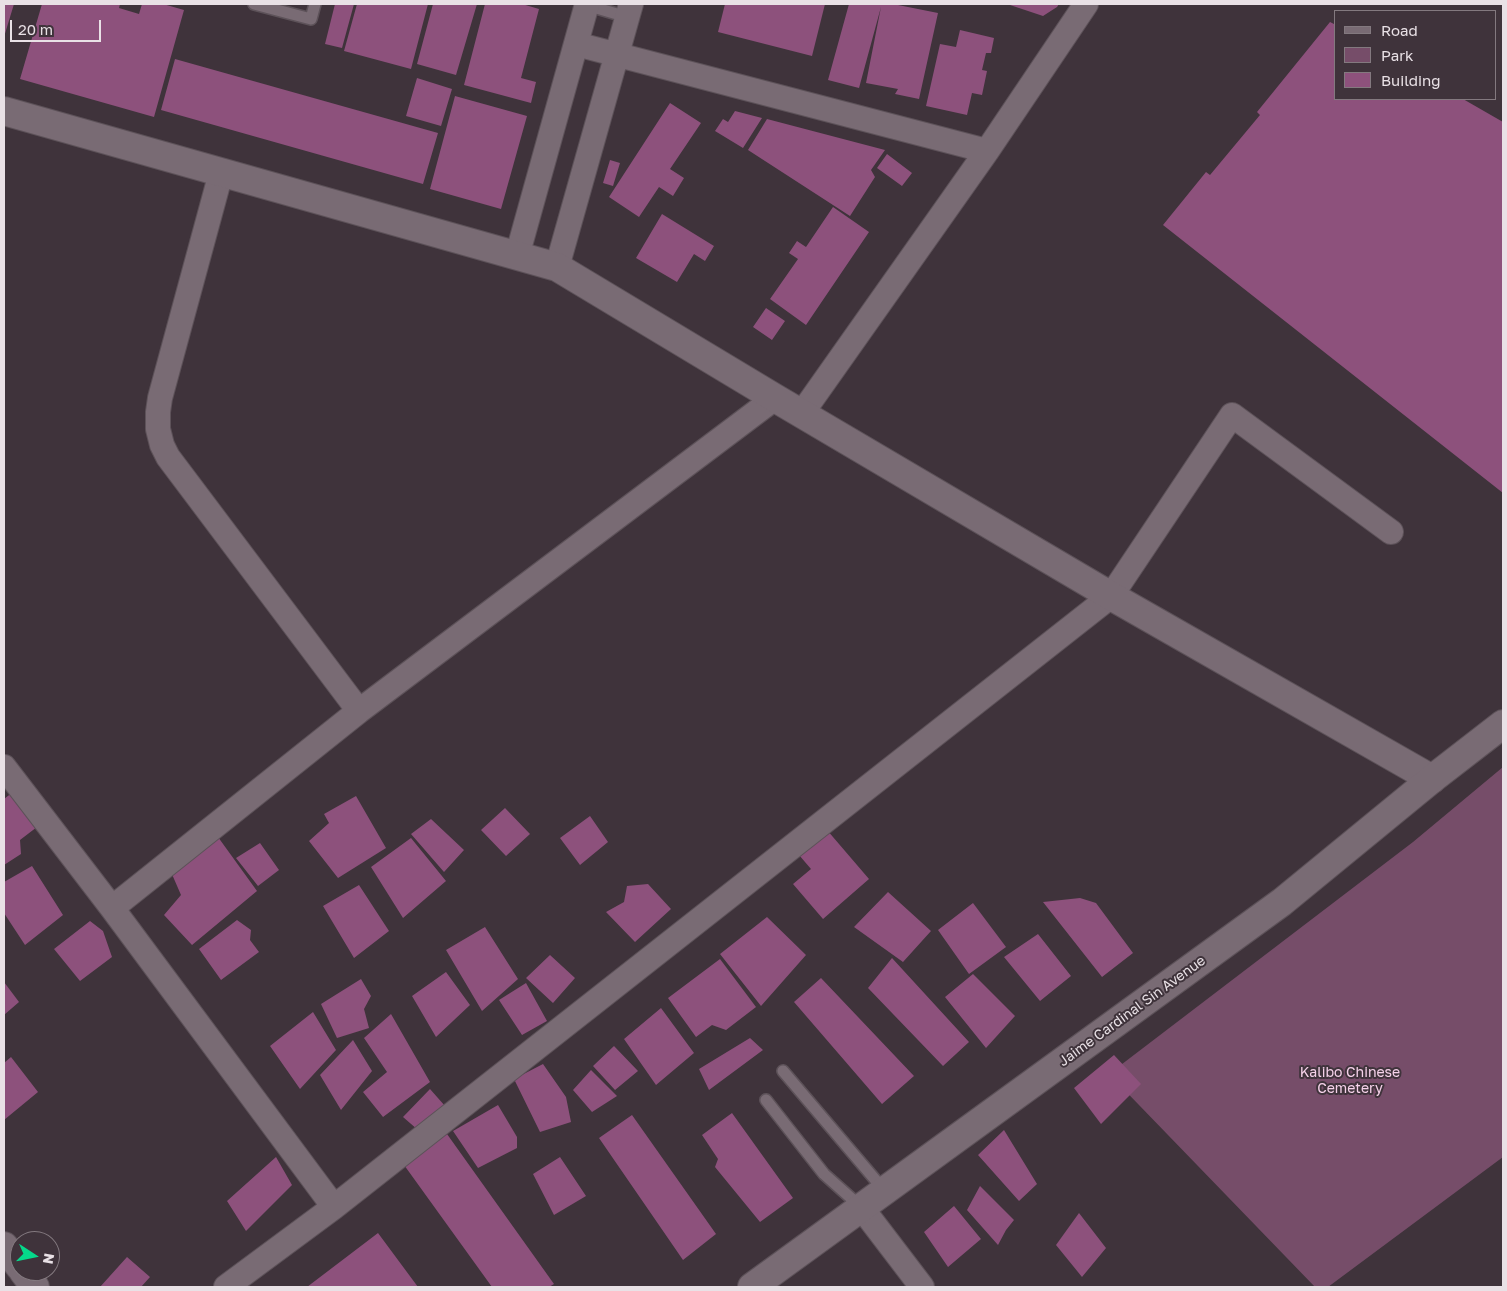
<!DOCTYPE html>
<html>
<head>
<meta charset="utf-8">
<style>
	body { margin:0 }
	#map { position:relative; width:1507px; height:1291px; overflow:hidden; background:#3f333b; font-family:"Golos Text",sans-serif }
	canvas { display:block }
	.frame { position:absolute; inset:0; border:5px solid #e9e1e6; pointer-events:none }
	.legend { position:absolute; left:1334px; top:10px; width:162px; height:90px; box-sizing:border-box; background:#3f333b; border:1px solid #83797f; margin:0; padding:6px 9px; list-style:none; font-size:15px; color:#e9e1e6 }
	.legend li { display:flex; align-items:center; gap:10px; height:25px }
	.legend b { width:25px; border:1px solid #83797f }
	.north { position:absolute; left:10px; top:1231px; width:50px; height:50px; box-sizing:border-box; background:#3f333b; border:1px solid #83797f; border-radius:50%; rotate:101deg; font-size:14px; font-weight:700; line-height:20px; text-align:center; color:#e9e1e6 }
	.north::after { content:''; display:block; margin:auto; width:18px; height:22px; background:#05d98b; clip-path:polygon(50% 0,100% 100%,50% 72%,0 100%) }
	.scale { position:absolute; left:10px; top:20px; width:91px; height:22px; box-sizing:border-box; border:2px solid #e9e1e6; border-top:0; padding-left:6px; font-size:15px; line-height:18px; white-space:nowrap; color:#e9e1e6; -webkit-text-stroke:4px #3f333b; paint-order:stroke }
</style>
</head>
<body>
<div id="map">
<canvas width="1507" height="1291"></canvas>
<div class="frame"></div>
<ul class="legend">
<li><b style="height:6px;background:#796b74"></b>Road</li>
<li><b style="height:14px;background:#764d69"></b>Park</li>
<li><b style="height:14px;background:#8d517c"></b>Building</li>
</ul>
<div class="north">N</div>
<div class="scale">20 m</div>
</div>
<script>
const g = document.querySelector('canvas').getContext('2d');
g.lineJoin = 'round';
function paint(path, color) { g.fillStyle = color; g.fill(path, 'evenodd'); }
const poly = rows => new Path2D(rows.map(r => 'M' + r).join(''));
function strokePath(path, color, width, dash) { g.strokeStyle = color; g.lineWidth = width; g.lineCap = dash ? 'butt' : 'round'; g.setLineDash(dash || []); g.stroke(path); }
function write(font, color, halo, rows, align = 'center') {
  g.font = font + ' "Golos Text",sans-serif'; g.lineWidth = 4; g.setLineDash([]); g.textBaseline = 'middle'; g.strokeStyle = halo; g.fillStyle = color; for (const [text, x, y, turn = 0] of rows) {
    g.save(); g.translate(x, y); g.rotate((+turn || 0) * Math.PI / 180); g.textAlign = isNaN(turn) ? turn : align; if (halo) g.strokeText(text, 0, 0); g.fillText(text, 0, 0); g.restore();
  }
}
const green = poly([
	[1503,767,1503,1157,1328,1287,1315,1287,1109,1074,1413,842]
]);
const building = poly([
	[4,4,14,4,4,37],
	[42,4,120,4,119,8,139,14,142,4,163,4,184,10,154,117,20,79],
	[335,4,354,4,342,48,325,44],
	[357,4,428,4,411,69,344,51],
	[433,4,477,4,456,75,417,64],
	[485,4,522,4,539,9,521,78,536,82,531,103,464,85],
	[725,4,825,4,812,56,718,32],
	[849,4,893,4,938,13,919,99,895,94,898,89,866,83,881,7,859,88,828,80],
	[1007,4,1059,4,1057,7,1043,16],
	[1330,22,1336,25,1336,99,1463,99,1503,122,1503,493,1163,225,1206,172,1210,175,1260,115,1257,112],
	[960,30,994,38,991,53,986,53,982,70,987,71,982,95,972,93,967,115,926,106,940,44,956,47],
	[175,59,438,133,423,184,161,110],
	[417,78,452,89,441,126,406,116],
	[455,96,527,116,501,209,430,189],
	[670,103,701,123,670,169,684,178,673,196,659,187,639,217,609,197],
	[735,111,762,118,743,148,715,131,723,119,728,122],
	[767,119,885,150,871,170,875,177,850,216,748,150],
	[887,154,912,173,902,186,877,168],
	[610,160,620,163,613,186,603,183],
	[833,207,869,232,806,325,770,299,798,259,789,253,797,241,806,247],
	[662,214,714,246,705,261,694,254,677,282,636,258],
	[766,308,785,321,772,340,753,327],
	[13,792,37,827,20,840,21,854,4,865,4,799],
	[356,796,386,848,338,878,309,841,329,823,324,814],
	[505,808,530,834,506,856,481,830],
	[590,816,608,842,580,865,560,838],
	[431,819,464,850,444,872,411,834],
	[827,830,869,879,823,919,793,884,811,869,799,855],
	[218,837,257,891,192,945,164,915,181,895,171,872],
	[411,838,446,881,403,918,371,867],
	[260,843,279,870,258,886,236,858],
	[32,866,63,915,25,945,4,913,4,882],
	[648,884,671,909,635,942,606,912,624,902,627,886],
	[359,885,389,931,354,958,323,906],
	[888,892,931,931,903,962,854,927],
	[1080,898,1096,903,1133,953,1102,977,1043,902],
	[973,903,1006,947,969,974,938,930],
	[767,917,806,955,761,1006,720,954],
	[237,920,251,930,250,940,259,952,221,980,199,949],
	[90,921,103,931,112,957,80,981,54,949],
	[485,927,518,979,482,1011,446,950],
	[1038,934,1071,976,1040,1001,1004,957],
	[550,955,575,978,553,1003,526,978],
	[892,958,969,1042,943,1066,868,988],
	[720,959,756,1007,726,1030,712,1025,696,1037,668,998],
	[446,972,470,1005,436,1037,412,996],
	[973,974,1015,1016,986,1048,945,997],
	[821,978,914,1076,882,1104,794,1002],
	[361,979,371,996,364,1009,369,1028,337,1038,321,1004],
	[4,982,19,1002,4,1015],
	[526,983,547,1021,522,1035,499,1000],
	[661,1008,694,1053,656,1085,624,1039],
	[313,1012,336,1050,300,1089,270,1046],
	[391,1014,430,1082,383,1117,363,1092,387,1072,364,1038],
	[750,1038,763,1050,709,1090,699,1069],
	[353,1040,372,1071,341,1110,320,1075],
	[614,1046,638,1071,615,1090,593,1066],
	[1114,1055,1141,1084,1101,1124,1074,1088],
	[11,1057,38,1092,4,1120,4,1063],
	[543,1064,566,1097,571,1122,540,1132,514,1079],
	[591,1070,617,1096,592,1112,573,1090],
	[430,1089,445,1106,418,1130,403,1117],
	[498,1105,517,1137,517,1148,478,1168,453,1131],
	[732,1113,793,1198,760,1222,715,1167,718,1159,702,1135],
	[632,1115,716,1234,683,1260,599,1138],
	[442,1127,554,1284,549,1287,492,1287,399,1158],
	[1004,1130,1037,1184,1019,1201,978,1155],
	[276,1157,292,1185,246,1231,227,1201],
	[560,1157,586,1196,554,1215,533,1174],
	[980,1186,1014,1220,1006,1230,998,1245,967,1210],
	[954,1206,981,1239,948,1267,924,1232],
	[1079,1213,1106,1248,1082,1277,1056,1245],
	[378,1233,418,1287,307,1287],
	[127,1257,150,1277,141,1287,100,1287]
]);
const service = poly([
	[254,4,311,19,315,4],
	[583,4,627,17],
	[783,1071,884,1190],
	[766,1100,824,1174,861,1207]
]);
const minor = poly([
	[576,44,987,151],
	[221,173,160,398,158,412,158,429,162,445,168,457,359,711],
	[517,256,587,4],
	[557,267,631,4],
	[802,413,987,151,1086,4],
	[4,767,112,908,334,1207],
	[112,908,359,711,775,398],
	[861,1207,922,1287],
	[226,1287,334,1207,1111,596,1232,415,1391,532]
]);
const tertiary = poly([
	[4,111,557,267,775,398,1111,596,1432,779],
	[4,1246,20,1267],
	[23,1271,35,1287]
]);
const secondary = poly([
	[752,1287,1282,902,1432,779,1503,724]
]);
const streetNames = [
	["Jaime Cardinal Sin Avenue",1132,1011,-36]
];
const parkNames = [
	["Kalibo Chinese",1350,1073],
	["Cemetery",1350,1089]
];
paint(green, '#764d69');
paint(building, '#8d517c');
strokePath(service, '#5d5259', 14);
strokePath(minor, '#5d5259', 26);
strokePath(tertiary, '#5d5259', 30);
strokePath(secondary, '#5d5259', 30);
strokePath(service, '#796b74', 11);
strokePath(minor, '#796b74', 24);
strokePath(tertiary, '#796b74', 28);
strokePath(secondary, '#796b74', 28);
write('14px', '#e9e1e6', '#3f333b', streetNames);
write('14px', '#f6d2ea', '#3f333b', parkNames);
</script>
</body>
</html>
